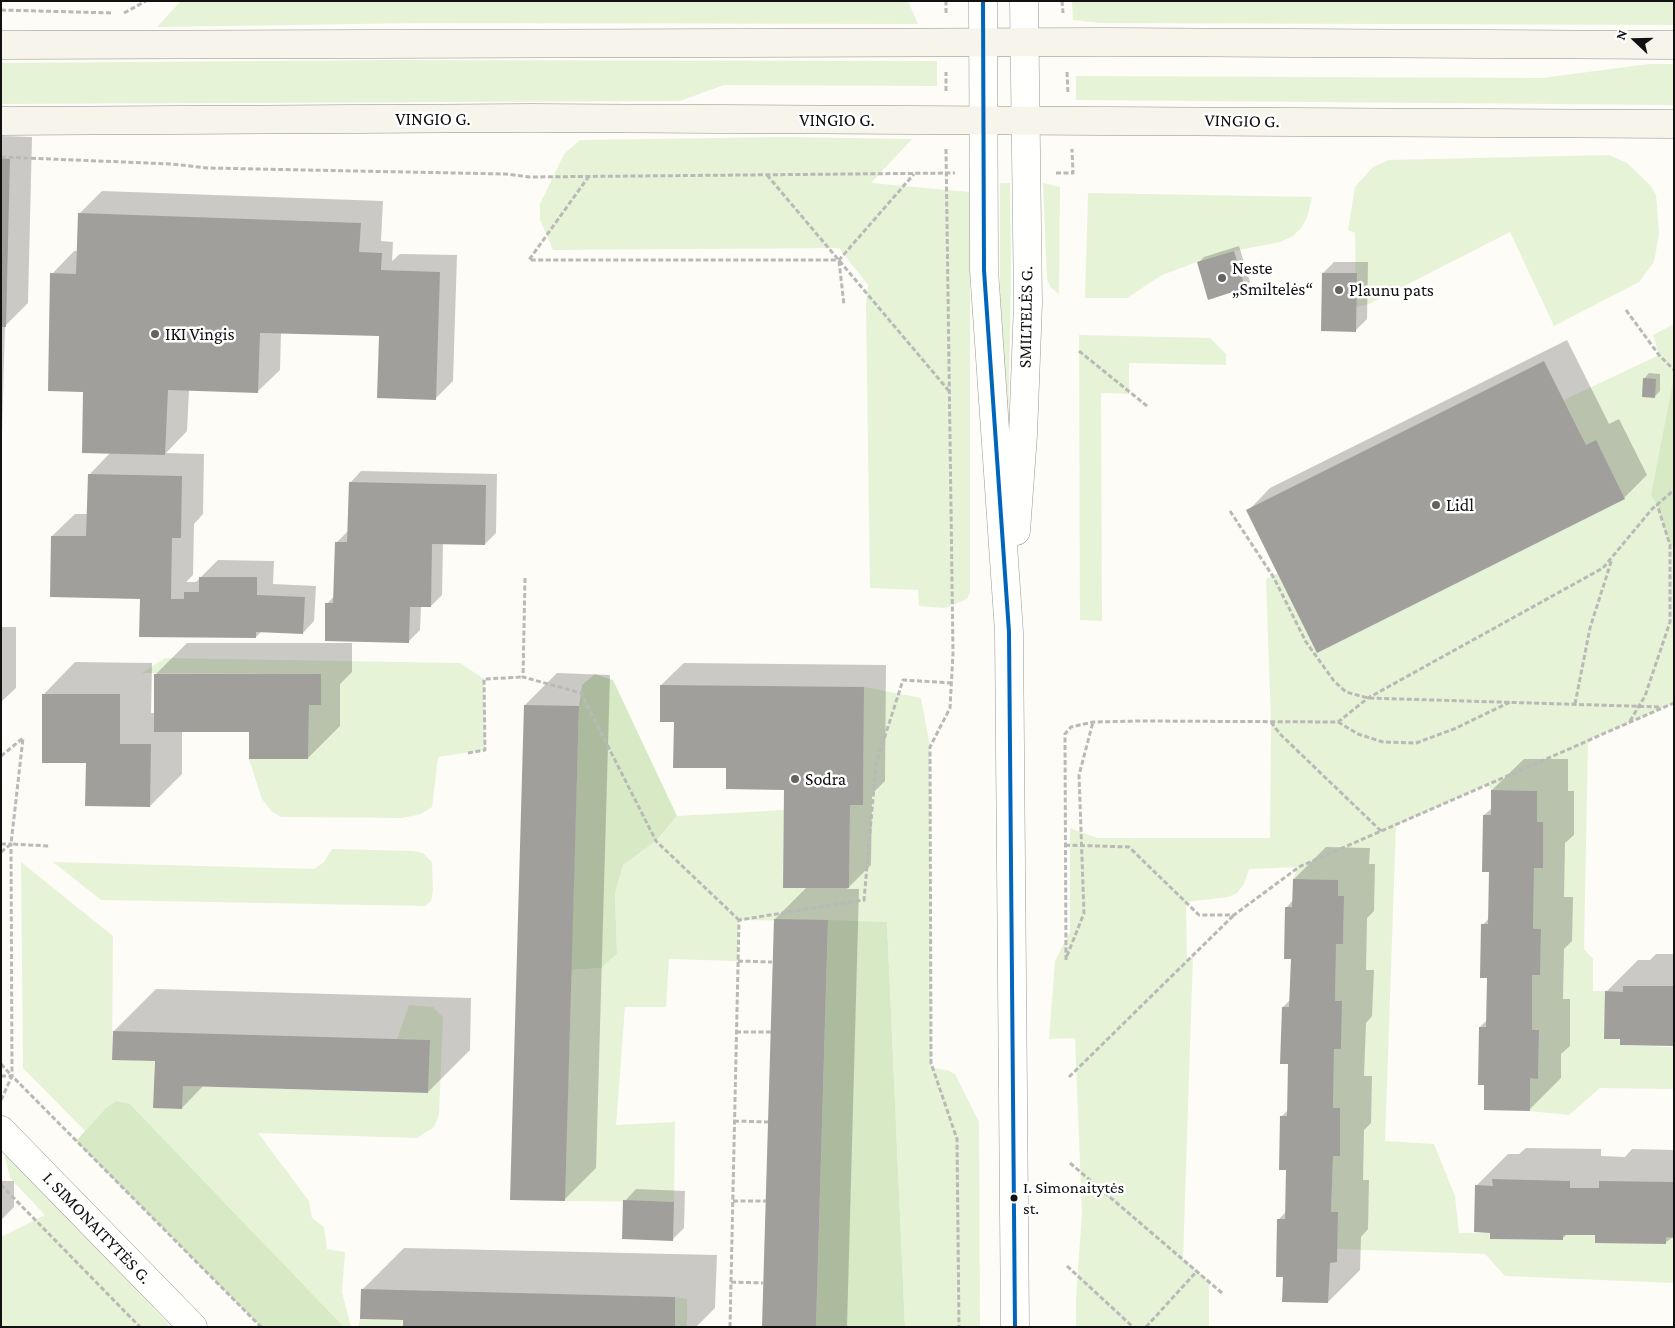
<!DOCTYPE html>
<html>
<head>
<meta charset="utf-8">
<style>
	body { margin:0 }
	#map { position:relative; width:1675px; height:1328px; overflow:hidden; background:#fdfcf7; font-family:"Crimson Pro",serif }
	canvas { display:block }
	.frame { position:absolute; inset:0; border:2px solid #111; pointer-events:none }
	.north { position:absolute; left:1610px; top:15px; width:50px; height:50px; -webkit-text-stroke:4px #fff; paint-order:stroke; rotate:291deg; font-size:14px; font-weight:700; line-height:20px; text-align:center; color:#111 }
	.north::after { content:''; display:block; margin:auto; width:18px; height:22px; background:#111; clip-path:polygon(50% 0,100% 100%,50% 72%,0 100%) }
</style>
</head>
<body>
<div id="map">
<canvas width="1675" height="1328"></canvas>
<div class="frame"></div>
<div class="north">N</div>
</div>
<script>
const g = document.querySelector('canvas').getContext('2d');
g.lineJoin = 'round';
function paint(path, color) { g.fillStyle = color; g.fill(path, 'evenodd'); }
const poly = rows => new Path2D(rows.map(r => 'M' + r).join(''));
function strokePath(path, color, width, dash) { g.strokeStyle = color; g.lineWidth = width; g.lineCap = dash ? 'butt' : 'round'; g.setLineDash(dash || []); g.stroke(path); }
function write(font, color, halo, rows, align = 'center') {
  g.font = font + ' "Crimson Pro",serif'; g.lineWidth = 5; g.setLineDash([]); g.textBaseline = 'middle'; g.strokeStyle = halo; g.fillStyle = color; for (const [text, x, y, turn = 0] of rows) {
    g.save(); g.translate(x, y); g.rotate((+turn || 0) * Math.PI / 180); g.textAlign = isNaN(turn) ? turn : align; if (halo) g.strokeText(text, 0, 0); g.fillText(text, 0, 0); g.restore();
  }
}
const green = poly([
	[181,1,908,1,918,24,420,23,157,27],
	[1072,1,1674,1,1674,25,1100,23,1073,20],
	[391,60,937,61,937,86,724,85,680,101,1,104,1,63],
	[1649,64,1674,64,1674,105,1076,100,1076,76,1542,78],
	[785,137,912,139,871,183,970,192,970,592,967,599,945,608,919,606,918,590,870,588,866,305,868,285,839,248,553,250,540,220,540,204,564,154,580,140],
	[1609,155,1627,163,1650,185,1656,195,1659,234,1654,262,1639,282,1554,326,1510,232,1369,304,1356,307,1355,233,1348,230,1355,187,1373,167,1389,160],
	[1000,183,1010,183,1011,277,1008,434,1000,370],
	[1043,183,1060,187,1059,294,1051,288,1047,279],
	[1088,193,1312,197,1307,218,1301,228,1293,236,1280,242,1234,251,1197,262,1162,275,1127,298,1085,298],
	[1674,324,1674,703,1588,740,1584,949,1593,959,1593,991,1605,991,1621,1045,1674,1047,1674,1089,1600,1088,1569,1115,1530,1111,1530,1078,1538,1078,1539,1030,1532,1030,1532,975,1540,974,1541,929,1533,929,1534,868,1543,868,1543,822,1537,822,1537,791,1491,790,1488,784,1396,825,1385,1141,1434,1144,1455,1196,1459,1233,1490,1233,1490,1239,1562,1240,1563,1235,1595,1235,1666,1244,1666,1237,1674,1238,1674,1283,1505,1276,1485,1254,1337,1249,1338,1212,1331,1212,1333,1156,1340,1156,1340,1108,1333,1108,1334,1049,1341,1049,1342,1002,1335,1001,1336,944,1343,944,1344,896,1338,896,1338,880,1293,879,1298,867,1249,869,1244,884,1237,893,1228,897,1186,902,1187,960,1193,955,1183,1259,1209,1281,1209,1327,1076,1327,1076,1298,1082,1213,1075,1038,1049,1039,1055,961,1070,932,1070,828,1097,838,1270,838,1271,722,1266,579,1278,573,1625,499,1596,441,1586,445,1564,400,1659,355,1653,335],
	[1079,335,1210,338,1226,354,1226,365,1129,363,1129,394,1101,393,1102,621,1080,620],
	[165,658,460,663,484,679,485,750,438,757,432,807,421,814,403,818,281,817,271,811,262,799,249,759,308,759,309,705,321,705,321,674,142,673],
	[864,687,921,698,930,747,931,1063,933,1068,947,1070,955,1074,979,1122,980,1327,905,1327,887,922,739,920,738,961,669,959,666,1007,625,1007,616,1125,675,1122,674,1202,565,1201,571,970,601,968,617,954,615,894,623,865,656,841,677,816,784,810,783,888,849,888,850,805,863,805],
	[332,849,413,851,423,853,432,862,433,891,431,901,425,906,101,900,53,862,314,869,324,862],
	[21,862,113,936,112,1059,155,1061,153,1108,182,1109,183,1086,428,1093,430,1040,397,1039,409,1005,433,1007,443,1017,439,1115,434,1127,417,1138,258,1133,309,1201,312,1218,324,1227,327,1249,345,1252,342,1292,351,1327,344,1327,130,1104,104,1110,85,1131,23,1068],
	[4,1153,19,1166,171,1327,1,1327,1,1237,45,1215,10,1178],
	[675,1297,687,1299,687,1327,675,1327],
	[360,1319,403,1320,403,1327,358,1327]
]);
const forest = poly([
	[1674,377,1674,546,1670,545,1657,504,1651,495],
	[595,674,613,680,677,816,656,841,623,865,615,894,617,954,601,968,571,970,579,706,582,685],
	[828,920,887,922,905,1327,816,1327],
	[116,1101,130,1104,344,1327,261,1327,76,1141,104,1110]
]);
const shadow = poly([
	[1,136,32,137,28,303,5,326,1,469],
	[102,191,383,201,381,241,393,242,392,261,400,254,457,255,453,381,436,398,380,333,281,332,280,370,257,392,189,390,187,431,166,453,204,454,203,514,194,524,193,575,186,582,196,582,218,560,274,561,273,584,316,586,314,621,303,633,262,631,256,637,141,599,52,536,75,514,88,514,89,475,111,452,85,391,52,274,74,251,78,251,79,214],
	[1239,246,1250,282,1245,287,1198,263,1204,257],
	[1334,262,1368,262,1367,319,1355,331,1323,273],
	[1567,340,1609,424,1619,419,1647,475,1624,498,1248,511,1270,488],
	[1649,373,1660,374,1660,391,1654,397,1644,379],
	[361,471,497,474,496,533,485,544,443,543,442,595,431,606,421,606,420,630,409,641,327,604,335,595,336,543,348,531,350,483],
	[1,627,16,627,16,688,1,702],
	[187,643,352,643,352,672,340,684,340,726,308,758,251,731,182,731,182,774,150,806,87,762,44,694,75,662,152,663,151,713,155,713,155,675],
	[684,663,886,665,885,781,872,794,871,865,847,889,859,889,847,1327,763,1327,775,919,807,887,785,789,728,767,675,721,661,685],
	[557,673,610,675,596,1168,564,1200,525,705],
	[1524,759,1568,759,1568,791,1574,791,1574,835,1565,843,1564,897,1573,897,1572,941,1564,949,1563,999,1570,999,1570,1046,1561,1054,1561,1078,1529,1110,1485,1083,1480,1027,1487,1020,1488,977,1483,925,1489,918,1491,871,1484,815,1492,808,1492,790],
	[1326,847,1370,848,1369,864,1375,864,1374,911,1367,918,1366,970,1374,970,1372,1016,1366,1023,1364,1076,1372,1076,1371,1123,1364,1130,1363,1180,1369,1180,1368,1229,1361,1237,1360,1270,1328,1302,1284,1275,1279,1219,1286,1212,1287,1169,1281,1117,1288,1110,1289,1063,1283,1007,1291,999,1292,958,1286,908,1293,900,1294,879],
	[1656,954,1674,954,1674,1045,1606,992,1638,960,1650,960],
	[156,989,471,998,470,1050,428,1092,204,1085,182,1108,156,1060,114,1031],
	[1526,1148,1601,1149,1601,1156,1625,1157,1632,1149,1674,1150,1674,1236,1665,1243,1597,1234,1568,1233,1562,1239,1491,1232,1476,1186,1508,1154,1519,1154],
	[1,1181,14,1181,14,1207,1,1220],
	[636,1189,685,1191,684,1228,672,1240,625,1201],
	[404,1248,717,1255,715,1308,696,1327,404,1327,404,1319,363,1289]
]);
const building = poly([
	[1,158,10,159,6,327,1,327],
	[78,213,361,223,359,252,382,253,381,270,440,272,436,400,377,398,379,336,260,333,258,393,168,390,165,455,82,453,83,392,48,391,50,273,76,274],
	[1234,251,1245,288,1208,300,1197,262],
	[1322,273,1357,273,1356,332,1321,331],
	[1544,361,1586,445,1596,440,1625,499,1317,653,1246,510],
	[1643,378,1656,379,1655,398,1642,397],
	[88,474,182,476,181,538,172,538,171,599,184,599,184,592,199,592,199,577,257,577,257,595,305,597,303,634,256,632,256,638,139,637,140,599,50,597,51,536,86,536],
	[349,482,486,485,485,545,432,544,431,607,410,607,409,643,325,641,325,603,333,603,335,542,347,542],
	[154,674,321,674,321,705,309,705,308,759,249,759,249,732,154,732],
	[660,685,864,687,863,805,850,805,849,888,783,888,784,790,726,789,726,768,673,768,674,722,660,722],
	[42,694,120,694,120,744,151,744,150,807,85,806,86,763,42,763],
	[524,705,579,706,565,1201,510,1200],
	[1491,790,1537,791,1537,822,1543,822,1543,868,1534,868,1533,929,1541,929,1540,975,1532,975,1532,1030,1539,1030,1538,1079,1530,1078,1530,1111,1484,1110,1484,1085,1478,1085,1479,1027,1486,1027,1487,978,1480,978,1481,924,1488,924,1489,872,1482,872,1483,815,1491,815],
	[1293,879,1338,880,1338,896,1344,896,1343,944,1336,944,1335,1001,1342,1001,1341,1049,1334,1049,1333,1108,1340,1108,1340,1156,1333,1156,1331,1212,1338,1212,1337,1262,1330,1263,1328,1303,1282,1302,1283,1277,1276,1277,1277,1219,1285,1219,1286,1170,1279,1170,1280,1116,1287,1116,1288,1064,1280,1064,1282,1007,1289,1007,1291,959,1284,959,1285,907,1292,907],
	[774,919,828,920,816,1327,762,1327],
	[1623,986,1674,986,1674,1046,1620,1045,1620,1039,1604,1039,1605,991,1623,992],
	[113,1031,430,1040,428,1093,183,1086,182,1109,153,1108,155,1061,112,1060],
	[1492,1179,1570,1181,1570,1188,1599,1188,1599,1181,1674,1182,1674,1238,1666,1237,1666,1244,1595,1243,1595,1235,1563,1235,1563,1240,1490,1239,1490,1233,1474,1232,1475,1185,1493,1186],
	[623,1200,674,1202,673,1241,622,1239],
	[361,1289,675,1297,675,1327,403,1327,403,1320,360,1319]
]);
const path = poly([
	[1062,1,1063,13],
	[1,10,113,13],
	[124,13,146,1],
	[946,13,946,1],
	[1067,72,1068,93],
	[946,91,946,72],
	[946,149,953,653,950,708,930,747,931,1063,957,1139,959,1327],
	[1,157,172,164,207,168,506,174,530,177,955,173],
	[1056,173,1073,173,1072,149],
	[767,175,949,391],
	[589,176,529,260,839,260,914,174],
	[839,261,844,305],
	[1626,310,1659,355,1674,370],
	[1079,351,1147,406],
	[1230,511,1274,578,1306,642,1334,681,1346,692,1368,698,1661,707],
	[525,578,523,677,581,693,656,841,739,920],
	[1575,704,1590,628,1612,559],
	[1630,721,1645,696,1670,622,1670,545,1657,504],
	[1271,722,1280,734,1381,831],
	[1338,722,1358,734,1383,742,1416,743,1454,729,1510,702],
	[468,753,485,750,484,679,523,677],
	[1,756,23,738,11,844],
	[1,844,11,844,12,1076],
	[1065,845,1129,847,1199,915,1234,915,1299,867,1674,703],
	[1,852,11,844,49,846],
	[1067,956,1084,913,1079,775,1093,722],
	[1066,960,1065,734,1071,727,1093,722,1141,721,1338,722,1368,698,1603,568,1652,509,1674,490],
	[738,961,772,962],
	[736,1032,771,1032],
	[1,1064,12,1076,1,1100],
	[1,1076,12,1076,261,1327],
	[1069,1077,1234,915],
	[734,1121,768,1122],
	[1070,1163,1222,1293],
	[1,1185,140,1327],
	[733,1201,766,1201],
	[1067,1266,1133,1327],
	[731,1282,764,1283],
	[730,1327,739,920,864,900,876,764,903,680,952,683],
	[1146,1327,1197,1271]
]);
const minor = poly([
	[1,1130,193,1327]
]);
const tertiary = poly([
	[983,1,984,270,1009,632,1015,1327],
	[1016,531,1023,435,1028,303,1024,1]
]);
const secondary = poly([
	[1,45,1107,42,1674,45],
	[1,121,531,118,1674,124]
]);
const bus1 = poly([
	[983,1,984,270,1009,632,1015,1327]
]);
const markers = [
	[1222,278,5,"#646362"],
	[1339,290,5,"#646362"],
	[155,334,5,"#646362"],
	[1436,505,5,"#646362"],
	[795,779,5,"#646362"],
	[1014,1198,4.5,"#111"]
];
const busNames = [
	["I. Simonaitytės",1023,1188],
	["st.",1023,1209]
];
const streetNames = [
	["VINGIO G.",433,119],
	["VINGIO G.",837,120],
	["VINGIO G.",1242,121,1],
	["SMILTELĖS G.",1026,317,-89],
	["I. SIMONAITYTĖS G.",97,1228,46]
];
const poiNames = [
	["Neste",1232,268],
	["„Smiltelės“",1232,289],
	["Plaunu pats",1349,290],
	["IKI Vingis",165,334],
	["Lidl",1446,505],
	["Sodra",805,779]
];
paint(green, '#e7f3d7');
paint(forest, '#d8eac5');
paint(shadow, '#0003');
paint(building, '#a19f9c');
strokePath(minor, '#979795', 29);
strokePath(tertiary, '#979795', 29);
strokePath(secondary, '#8e8d8b', 29);
strokePath(path, '#b9b9b8', 3, [5, 2.5]);
strokePath(minor, '#fffffe', 28);
strokePath(tertiary, '#fffffe', 28);
strokePath(secondary, '#f6f4eb', 28);
strokePath(bus1, '#0065bd', 4);
for (const [x, y, r, color] of markers) { const dot = new Path2D(); dot.arc(x, y, r, 0, 2 * Math.PI); g.fillStyle = color; g.fill(dot); strokePath(dot, '#fff', 2); }
write('17px', '#111', '#fff', busNames, 'left');
write('18px', '#111', '#fff', streetNames);
write('18px', '#111', '#fff', poiNames, 'left');
</script>
</body>
</html>
